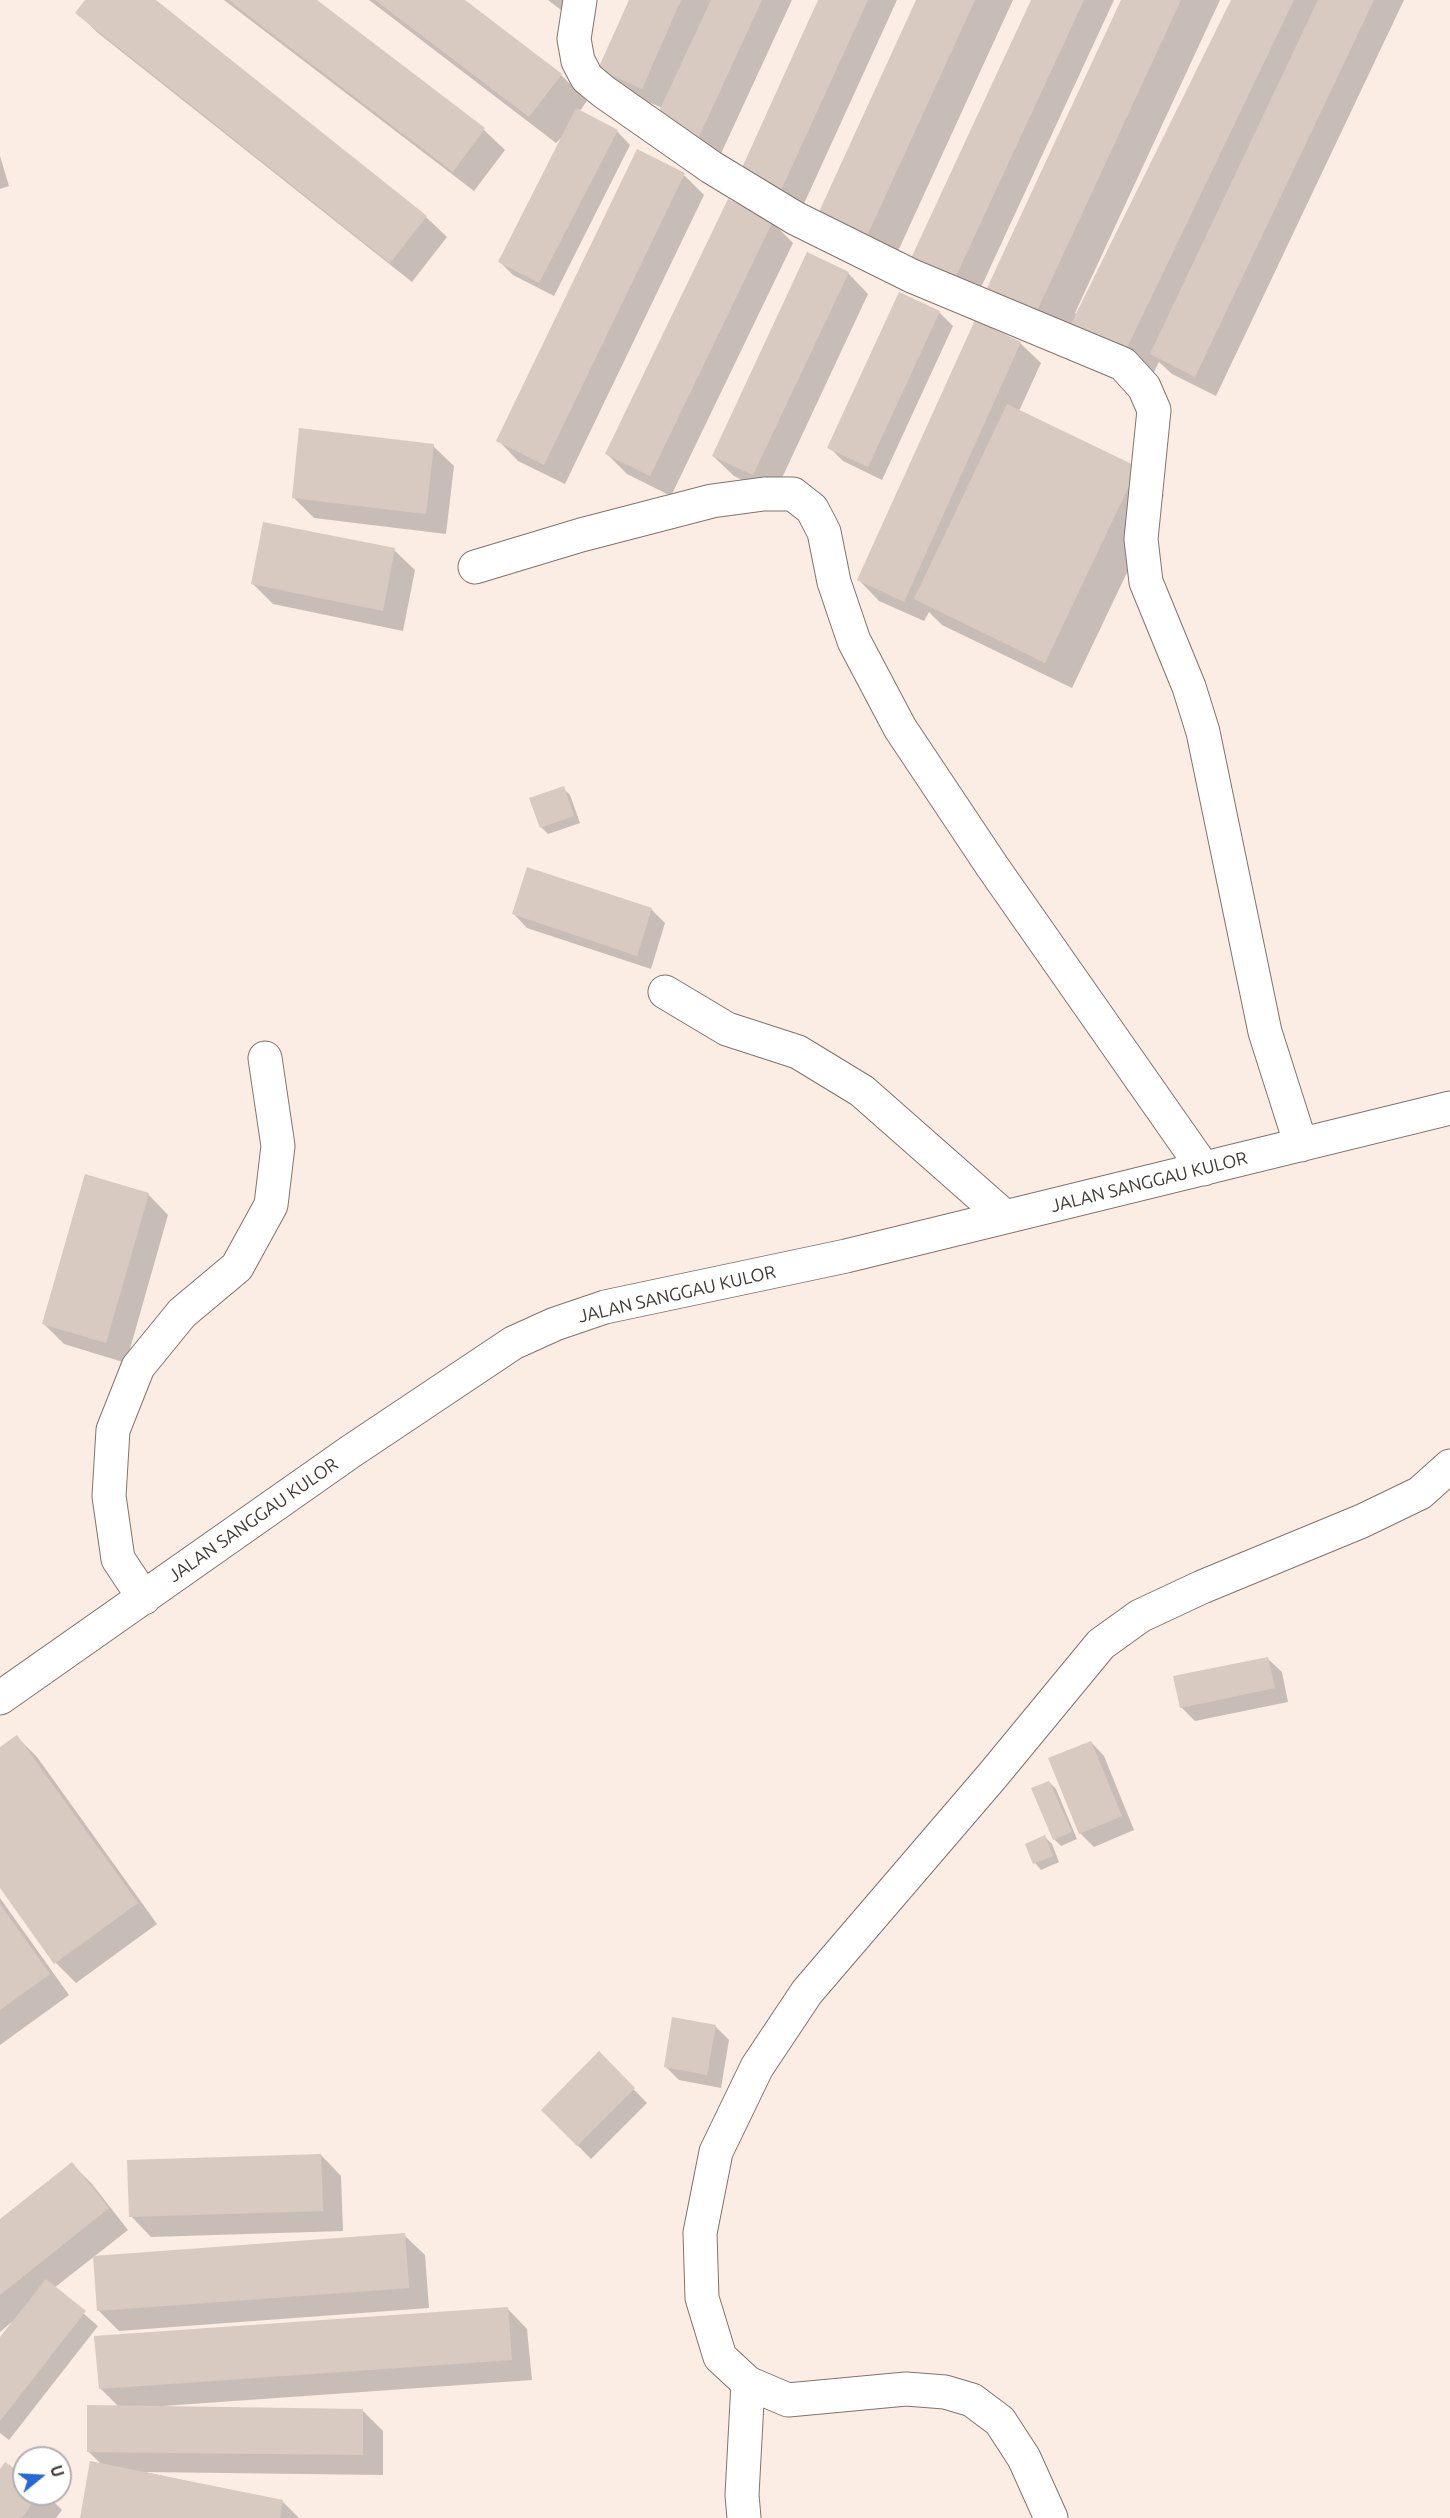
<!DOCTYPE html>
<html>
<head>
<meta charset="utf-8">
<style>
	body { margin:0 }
	#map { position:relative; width:1450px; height:2518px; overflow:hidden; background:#fbece4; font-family:Ubuntu,sans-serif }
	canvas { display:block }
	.north { position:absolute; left:12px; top:2446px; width:60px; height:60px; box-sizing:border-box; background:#fff; border:2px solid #b3b0af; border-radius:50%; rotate:72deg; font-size:16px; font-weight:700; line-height:24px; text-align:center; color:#403a37 }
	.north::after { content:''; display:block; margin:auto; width:21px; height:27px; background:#2768d4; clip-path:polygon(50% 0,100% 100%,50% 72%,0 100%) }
</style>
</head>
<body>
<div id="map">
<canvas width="1450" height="2518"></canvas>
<div class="north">U</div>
</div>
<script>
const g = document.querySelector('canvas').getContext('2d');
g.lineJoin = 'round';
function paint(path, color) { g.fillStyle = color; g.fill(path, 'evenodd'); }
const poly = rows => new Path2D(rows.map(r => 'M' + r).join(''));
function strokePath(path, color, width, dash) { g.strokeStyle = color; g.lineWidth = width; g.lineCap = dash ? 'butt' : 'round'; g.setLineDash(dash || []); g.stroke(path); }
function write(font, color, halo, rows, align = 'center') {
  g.font = font + ' Ubuntu,sans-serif'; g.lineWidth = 4.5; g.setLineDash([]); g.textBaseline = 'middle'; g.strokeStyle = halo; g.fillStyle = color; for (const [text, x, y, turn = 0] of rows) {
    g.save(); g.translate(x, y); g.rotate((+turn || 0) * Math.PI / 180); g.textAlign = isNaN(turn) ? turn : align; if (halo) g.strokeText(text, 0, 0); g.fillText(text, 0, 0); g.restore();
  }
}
const shadow = poly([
	[87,0,154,0,426,217,447,237,412,282,98,33,77,13],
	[224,0,315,0,484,130,505,150,474,191],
	[369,0,462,0,561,75,587,101,579,112,617,131,630,145,554,296,513,275,499,261,564,135,556,143],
	[548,0,583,0,570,17],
	[630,0,792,0,718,160,662,108,620,89,600,69],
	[820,0,897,0,797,219,758,201],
	[917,0,1013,0,888,273,841,251],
	[1032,0,1114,0,971,309,928,289],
	[1122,0,1220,0,1075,313,1077,314,1233,0,1404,0,1216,396,1172,374,1159,362,1150,380,1010,327],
	[0,156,9,186,0,189],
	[684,175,704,195,565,484,518,461,498,440],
	[772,222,793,243,671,496,627,474,606,453],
	[848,273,868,294,774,495,734,476,713,456],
	[939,312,953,326,882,480,843,461,829,447],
	[1020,343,1041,363,1019,411,1138,468,1164,495,1072,688,942,625,929,612,924,621,879,601,859,580],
	[433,446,454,466,446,534,314,518,293,497],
	[394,550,415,570,403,631,273,604,253,584],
	[563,788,570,795,580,823,548,834,541,827],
	[651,909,665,923,651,969,527,928,514,914],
	[148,1194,168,1215,126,1363,64,1344,44,1324],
	[1268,1659,1282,1672,1288,1702,1195,1721,1181,1707],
	[17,1737,37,1757,157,1924,76,1983,56,1963,0,1886,0,1749],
	[1091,1742,1104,1756,1134,1830,1094,1847,1080,1833],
	[1049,1782,1056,1789,1077,1839,1061,1846,1054,1839],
	[1045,1837,1052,1844,1059,1862,1041,1870,1035,1863],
	[0,1898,69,1995,0,2045],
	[715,2026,729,2040,721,2088,679,2080,665,2066],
	[599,2054,647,2103,591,2159,543,2110],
	[321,2155,341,2176,343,2231,151,2237,131,2216],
	[72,2164,92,2184,128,2230,54,2288,98,2326,9,2440,0,2433,0,2340,13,2321,0,2332,0,2221],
	[404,2235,425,2255,429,2308,119,2331,98,2310],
	[507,2308,527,2329,532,2380,163,2406,163,2408,362,2410,383,2431,383,2475,145,2472,283,2502,299,2518,82,2518,102,2465,88,2451,119,2407,100,2388],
	[0,2471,24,2477,24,2494,46,2494,62,2510,56,2518,0,2518]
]);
const building = poly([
	[85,0,156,0,427,216,390,263,75,13],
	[228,0,317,0,485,128,453,172],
	[375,0,465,0,562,74,529,117],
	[629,0,681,0,642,89,598,69],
	[711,0,762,0,697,141,655,120],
	[818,0,868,0,777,199,736,181],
	[916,0,975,0,862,247,813,225],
	[1031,0,1084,0,950,289,906,269],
	[1121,0,1181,0,1031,324,981,301],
	[1231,0,1294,0,1124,354,1068,330],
	[1318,0,1374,0,1195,377,1150,354],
	[576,108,618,130,539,283,498,262],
	[637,149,685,173,544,465,496,441],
	[728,199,773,221,650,476,605,454],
	[807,252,849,272,753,475,712,456],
	[899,292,940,311,868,467,827,448],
	[975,320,1021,342,904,602,857,580],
	[1007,404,1138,467,1045,663,914,599],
	[299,428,434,444,426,514,292,498],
	[263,522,395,548,383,611,251,584],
	[564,786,574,816,540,828,529,798],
	[527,867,652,908,637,956,512,914],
	[85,1174,149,1193,106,1343,42,1324],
	[1268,1657,1275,1688,1180,1708,1173,1676],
	[17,1735,138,1903,54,1964,0,1888,0,1747],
	[1091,1741,1122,1816,1079,1834,1048,1758],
	[1049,1781,1072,1832,1053,1840,1031,1788],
	[1045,1835,1053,1856,1033,1864,1025,1844],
	[0,1904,50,1974,0,2010],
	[672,2017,716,2025,707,2075,664,2067],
	[599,2051,635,2088,577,2146,541,2110],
	[321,2154,323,2211,129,2217,127,2160],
	[72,2162,109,2208,0,2295,0,2219],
	[405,2233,409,2288,97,2311,93,2256],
	[46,2279,86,2311,0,2421,0,2337],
	[508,2307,512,2360,99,2389,94,2336],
	[87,2405,363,2409,363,2455,87,2452],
	[90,2461,283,2500,280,2518,80,2518],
	[5,2462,24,2475,24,2494,38,2494,22,2518,0,2518,0,2469]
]);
const minor = poly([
	[580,0,574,39,578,61,587,78,604,92,711,167,795,218,912,276,1123,364,1144,387,1154,410,1141,539,1146,582,1189,687,1203,732,1265,1032,1301,1145],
	[475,567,581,535,712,501,764,494,793,494,812,509,824,532,834,582,854,641,900,728,992,866,1204,1169],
	[665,992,727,1029,798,1052,862,1091,1005,1217],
	[144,1598,118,1559,109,1496,113,1430,138,1367,182,1313,237,1267,271,1205,278,1146,265,1058],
	[0,1698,350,1452,513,1343,555,1324,605,1307,846,1256,1450,1108],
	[744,2518,742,2495,748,2383],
	[1051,2518,1024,2458,1000,2421,972,2400,945,2392,906,2389,788,2400,748,2383,720,2357,702,2298,700,2233,716,2152,757,2067,807,1992,993,1775,1101,1644,1140,1616,1202,1587,1362,1521,1420,1493,1450,1466]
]);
const streetNames = [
	["JALAN SANGGAU KULOR",1149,1182,-14],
	["JALAN SANGGAU KULOR",677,1294,-13],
	["JALAN SANGGAU KULOR",253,1520,-35]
];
paint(shadow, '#0003');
paint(building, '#d8c9c1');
strokePath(minor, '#81746d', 35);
strokePath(minor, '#fff', 33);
write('18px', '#403a37', '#fff', streetNames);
</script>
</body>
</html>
